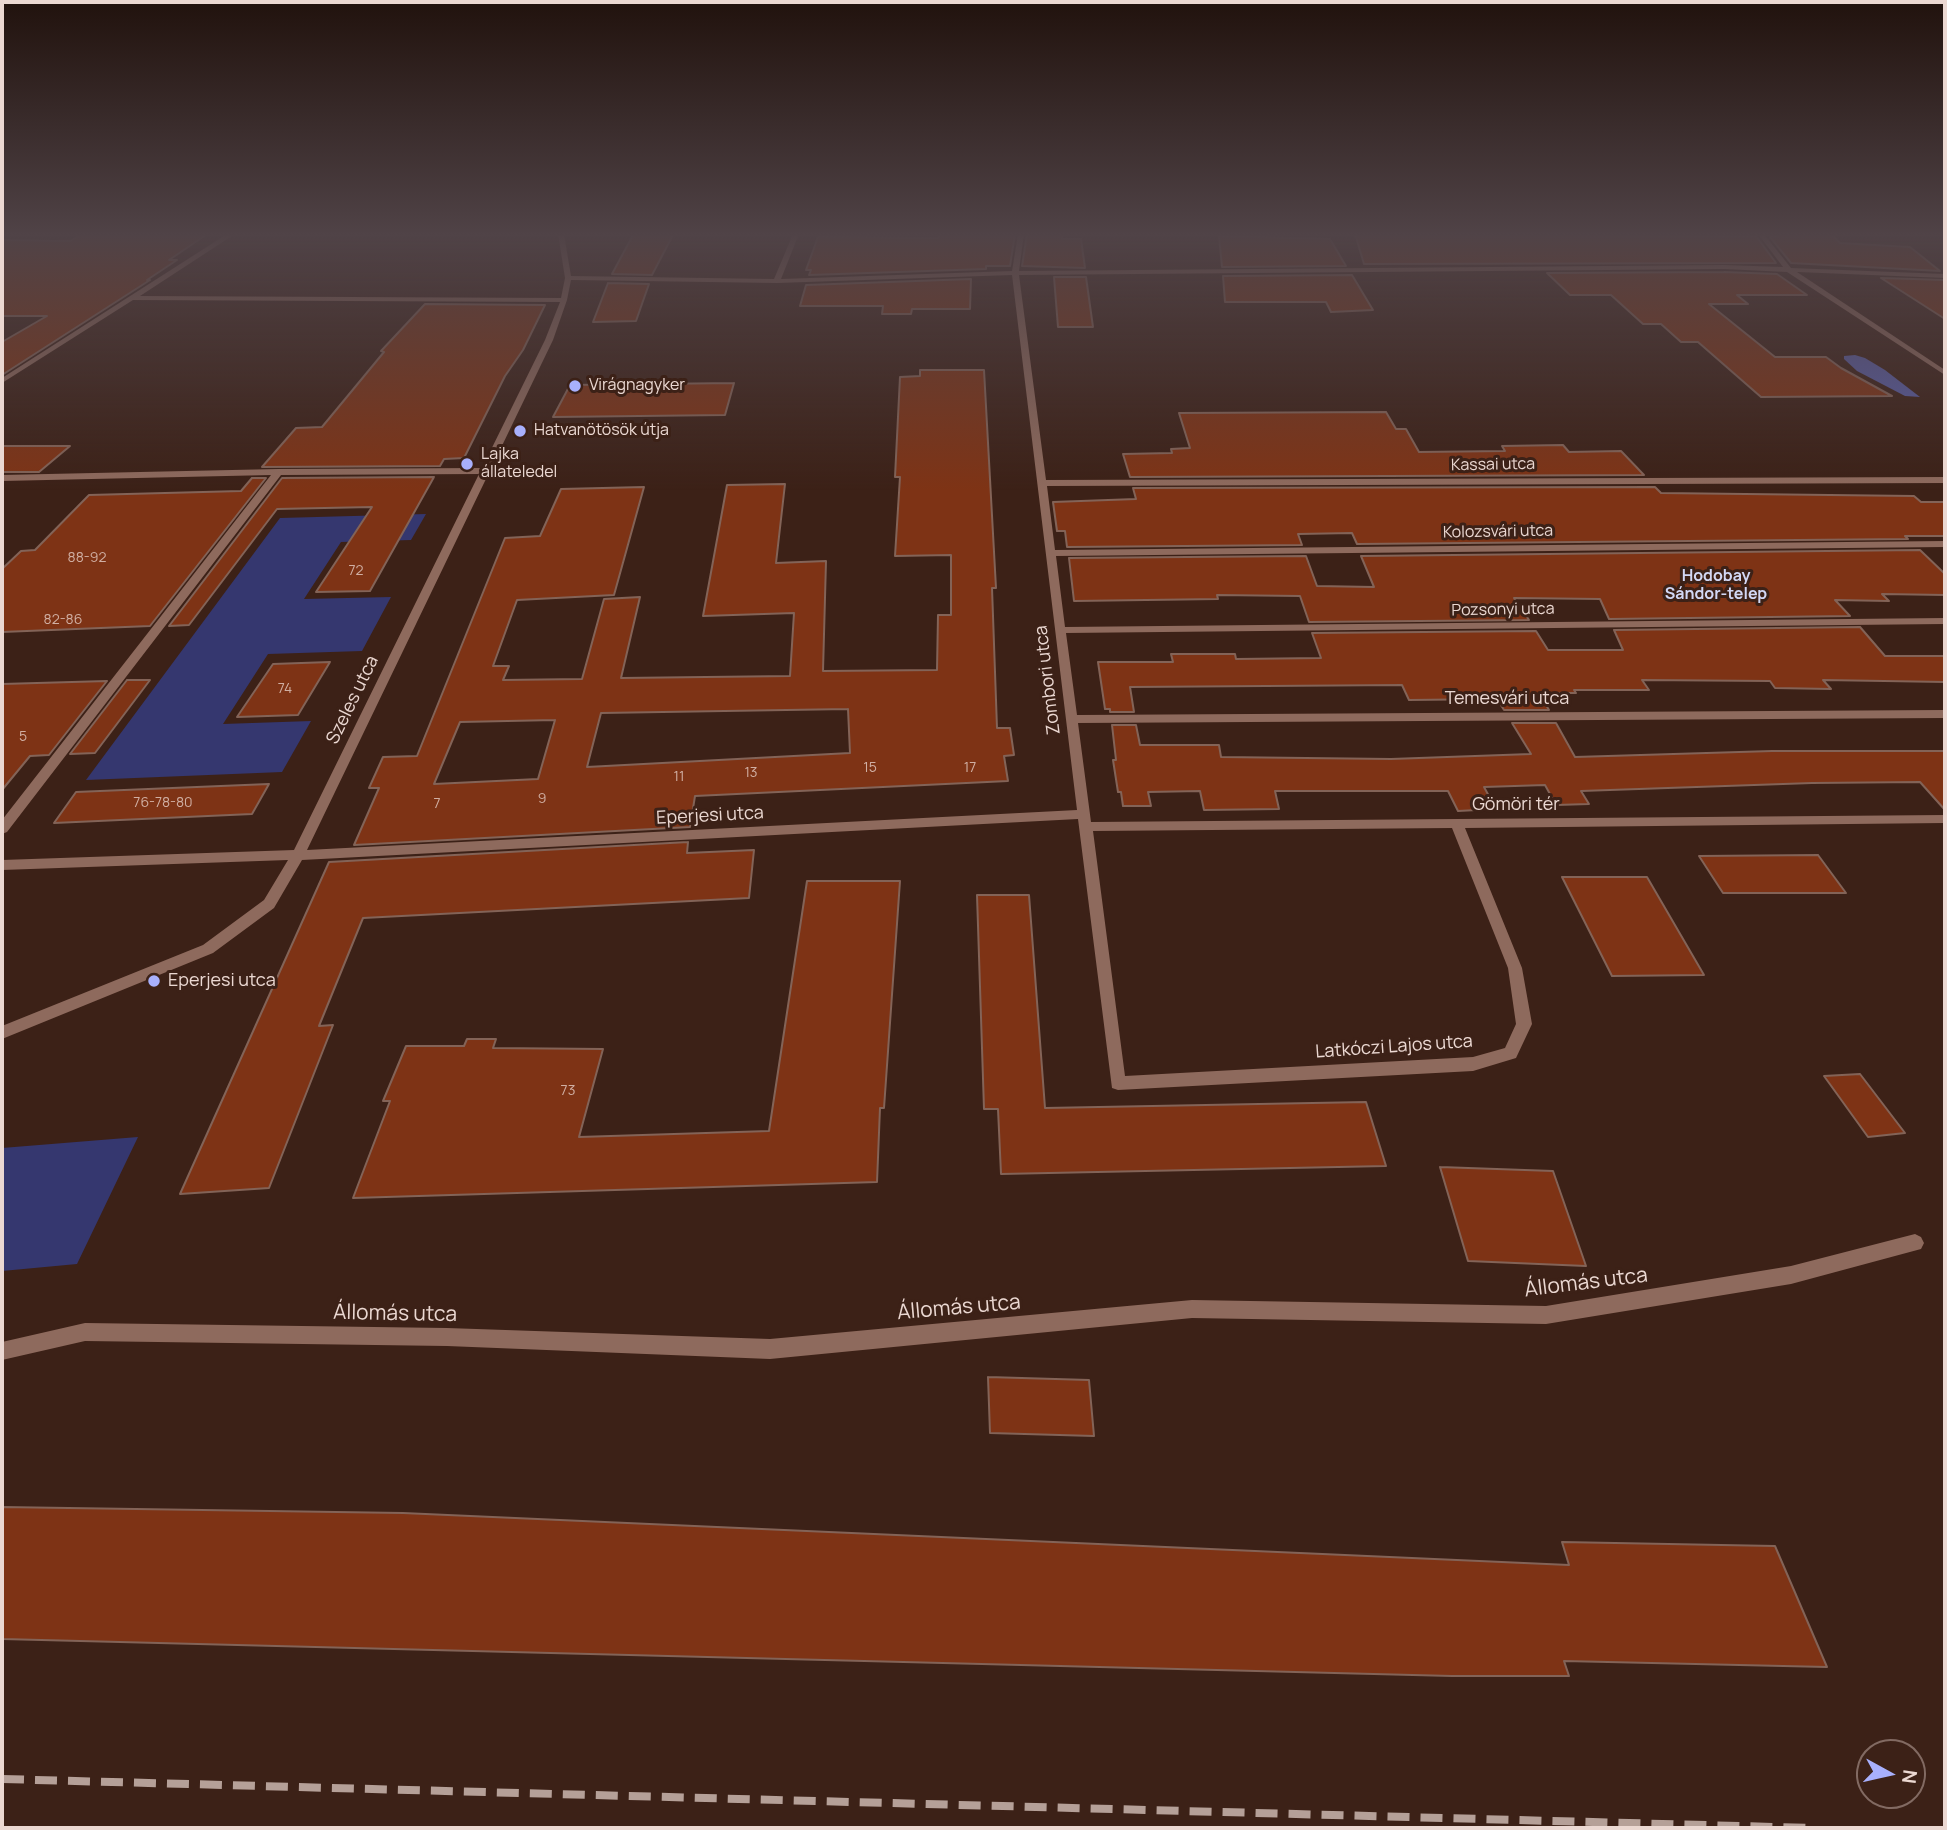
<!DOCTYPE html>
<html>
<head>
<meta charset="utf-8">
<style>
	body { margin:0 }
	#map { position:relative; width:1947px; height:1830px; overflow:hidden; background:#3c2117; font-family:Manrope,sans-serif }
	canvas { display:block }
	.frame { position:absolute; inset:0; border:4px solid #ebd8d2; pointer-events:none }
	.north { position:absolute; left:1856px; top:1739px; width:70px; height:70px; box-sizing:border-box; background:#3c2117; border:2px solid #826a62; border-radius:50%; rotate:98deg; font-size:19px; font-weight:700; line-height:28px; text-align:center; color:#ebd8d2 }
	.north::after { content:''; display:block; margin:auto; width:24px; height:32px; background:#a8b0fc; clip-path:polygon(50% 0,100% 100%,50% 72%,0 100%) }
</style>
</head>
<body>
<div id="map">
<canvas width="1947" height="1830"></canvas>
<div class="frame"></div>
<div class="north">N</div>
</div>
<script>
const g = document.querySelector('canvas').getContext('2d');
g.lineJoin = 'round';
function paint(path, color) { g.fillStyle = color; g.fill(path, 'evenodd'); }
const poly = rows => new Path2D(rows.map(r => 'M' + r).join(''));
function strokePath(path, color, width, dash) { g.strokeStyle = color; g.lineWidth = width; g.lineCap = dash ? 'butt' : 'round'; g.setLineDash(dash || []); g.stroke(path); }
function write(font, color, halo, rows, align = 'center') {
  g.font = font + ' Manrope,sans-serif'; g.lineWidth = 6; g.setLineDash([]); g.textBaseline = 'middle'; g.strokeStyle = halo; g.fillStyle = color; for (const [text, x, y, turn = 0] of rows) {
    g.save(); g.translate(x, y); g.rotate((+turn || 0) * Math.PI / 180); g.textAlign = isNaN(turn) ? turn : align; if (halo) g.strokeText(text, 0, 0); g.fillText(text, 0, 0); g.restore();
  }
}
const green = poly([
	[426,514,411,540,341,542,304,599,391,597,362,651,268,654,223,724,311,721,282,772,86,780,280,518],
	[138,1137,77,1264,2,1271,2,1148]
]);
const water = poly([
	[1855,355,1865,358,1885,370,1920,397,1905,396,1857,371,1844,359,1844,356]
]);
const building = poly([
	[82,234,206,235,169,260,177,260,147,280,150,280,2,375,2,342,47,316,2,316,2,240,70,241,82,234],
	[940,234,1015,234,1010,266,986,266,986,269,809,275,811,270,806,270,818,237,938,238,940,234],
	[1027,234,1062,235,1062,239,1081,239,1085,268,1022,266,1027,234],
	[1355,234,1756,236,1776,263,1364,264,1355,234],
	[1776,234,1831,234,1840,243,1910,247,1940,271,1791,263,1770,237,1778,237,1776,234],
	[633,235,673,235,652,275,612,274,633,235],
	[1219,236,1330,239,1346,266,1222,267,1219,236],
	[1724,272,1777,274,1807,295,1737,295,1748,304,1709,304,1775,357,1826,357,1841,368,1892,396,1761,397,1698,342,1681,342,1661,324,1643,324,1611,295,1570,295,1547,273,1724,272],
	[1352,275,1373,310,1331,312,1326,302,1225,302,1223,276,1352,275],
	[1054,277,1086,277,1093,327,1058,327,1054,277],
	[1881,278,1945,280,1945,319,1881,278],
	[971,279,970,309,912,309,911,314,882,314,883,306,800,306,806,285,971,279],
	[608,283,649,284,636,321,593,322,608,283],
	[425,304,545,305,523,350,505,376,464,458,444,459,440,466,262,467,296,428,322,427,384,352,381,351,425,304],
	[920,370,984,370,996,588,992,588,997,728,1010,728,1014,755,1004,756,1008,781,695,796,690,827,354,845,379,788,369,788,383,757,417,756,505,538,540,536,561,489,644,487,614,595,517,600,493,666,509,666,503,680,582,679,604,599,640,597,621,678,790,676,794,613,703,616,727,485,785,484,776,563,826,561,823,671,937,670,938,615,951,615,951,555,895,556,900,477,895,477,900,377,920,376,920,370],
	[848,709,850,753,587,767,601,713,848,709],
	[555,720,538,779,434,784,460,722,555,720],
	[734,383,725,415,553,417,570,385,734,383],
	[1386,412,1396,429,1406,429,1419,452,1505,451,1502,446,1563,445,1569,452,1621,451,1644,475,1130,477,1123,454,1172,453,1171,449,1190,448,1179,413,1386,412],
	[2,446,70,446,39,472,2,472,2,446],
	[434,477,370,591,316,592,372,507,277,509,189,625,169,626,282,478,434,477],
	[252,478,266,478,150,626,2,632,2,569,21,551,35,550,89,495,241,491,252,478],
	[1655,487,1661,493,1914,496,1921,502,1945,502,1945,536,1905,536,1908,539,1357,544,1352,533,1298,534,1302,545,1067,547,1065,531,1057,531,1053,502,1136,499,1133,488,1655,487],
	[1920,550,1945,574,1945,595,1882,594,1889,601,1835,600,1850,616,1609,619,1600,599,1514,598,1529,620,1309,622,1300,596,1217,595,1218,599,1074,601,1069,558,1306,556,1317,586,1374,587,1361,556,1920,550],
	[1860,627,1885,656,1945,656,1945,682,1823,680,1831,689,1775,688,1770,681,1642,680,1649,690,1574,690,1576,693,1554,693,1558,700,1543,700,1549,710,1504,710,1497,699,1409,700,1402,685,1130,687,1134,712,1110,712,1110,709,1105,709,1098,662,1173,662,1171,654,1235,654,1236,659,1321,658,1312,633,1536,631,1548,650,1623,650,1614,630,1860,627],
	[330,662,298,715,237,717,273,664,330,662],
	[127,680,150,680,95,753,70,754,127,680],
	[107,681,49,755,30,756,2,790,2,684,107,681],
	[1512,723,1556,723,1575,757,1772,751,1945,751,1945,810,1920,782,1812,783,1581,791,1589,804,1556,805,1545,785,1484,787,1496,809,1458,811,1448,791,1275,791,1279,809,1204,810,1200,791,1148,792,1151,806,1123,806,1121,792,1118,792,1113,760,1116,760,1112,725,1136,725,1140,745,1219,745,1221,757,1391,759,1531,754,1512,723],
	[269,784,252,814,54,823,76,792,269,784],
	[688,842,687,853,754,850,749,898,363,918,319,1026,333,1025,269,1188,180,1194,329,862,688,842],
	[1818,855,1846,893,1723,893,1699,856,1818,855],
	[1562,877,1647,877,1704,975,1612,976,1562,877],
	[807,881,900,881,884,1108,880,1108,877,1182,353,1198,390,1101,383,1101,406,1046,464,1046,467,1039,496,1039,493,1048,603,1049,579,1137,769,1131,807,881],
	[977,895,1029,895,1045,1108,1366,1102,1386,1166,1001,1174,998,1109,984,1109,977,895],
	[1860,1074,1905,1133,1868,1137,1824,1076,1860,1074],
	[1440,1167,1553,1171,1586,1266,1468,1261,1440,1167],
	[988,1377,1089,1380,1094,1436,990,1433,988,1377],
	[2,1507,403,1513,1569,1565,1562,1542,1775,1546,1827,1667,1564,1661,1569,1676,1452,1676,2,1639,2,1507]
]);
const street = poly([
	[227,234,235,234,140,296,561,298,565,278,558,234,564,234,571,276,774,279,793,234,799,234,781,279,1012,271,1018,234,1024,234,1019,271,1724,265,1783,267,1758,234,1764,234,1791,268,1945,274,1945,278,1797,272,1945,370,1945,375,1787,272,1724,269,1019,275,1046,480,1945,477,1945,483,1047,486,1055,550,1945,541,1945,547,1056,556,1065,627,1945,618,1945,624,1066,633,1077,715,1945,710,1945,718,1078,723,1091,822,1945,815,1945,823,1465,828,1522,968,1532,1024,1516,1058,1473,1071,1118,1090,1112,1088,1078,819,302,860,274,908,213,953,2,1039,2,1026,203,945,264,900,288,860,2,870,2,860,294,850,479,474,281,475,7,832,2,834,2,820,271,475,2,481,2,475,278,469,482,468,545,340,560,302,133,300,2,383,2,378,227,234],
	[1012,275,1077,810,307,850,553,340,567,300,571,280,777,283,1012,275],
	[1452,828,1508,968,1516,1024,1505,1048,1473,1057,1125,1076,1093,831,1452,828],
	[1915,1234,1921,1237,1924,1243,1921,1249,1791,1284,1546,1324,1192,1318,770,1359,447,1346,85,1341,2,1360,2,1342,85,1323,447,1328,770,1339,1192,1300,1546,1306,1791,1266,1915,1234]
]);
const rail = poly([
	[2,1779,1813,1828]
]);
const markers = [
	[575,386,7,"#a8b0fc"],
	[520,431,7,"#a8b0fc"],
	[467,464,7,"#a8b0fc"],
	[154,981,7,"#a8b0fc"]
];
const numberNames = [
	["88-92",87,558],
	["72",356,571],
	["82-86",63,620],
	["74",285,689],
	["5",23,737],
	["15",870,768],
	["17",970,768],
	["13",751,773],
	["11",679,777],
	["9",542,799],
	["76-78-80",163,803],
	["7",437,804],
	["73",568,1091]
];
const farPoinames = [
	["Virágnagyker",589,386],
	["Hatvanötösök útja",534,431],
	["Lajka",481,455],
	["állateledel",481,473]
];
const farStreetnames = [
	["Kassai utca",1493,465,-1],
	["Kolozsvári utca",1498,532,-1],
	["Pozsonyi utca",1503,610,-1]
];
const farNeighbourhoodnames = [
	["Hodobay",1716,577],
	["Sándor-telep",1716,595]
];
const streetNames = [
	["Zombori utca",1048,680,-97],
	["Temesvári utca",1507,699],
	["Szeles utca",353,700,-64],
	["Gömöri tér",1516,805],
	["Eperjesi utca",710,816,-3],
	["Latkóczi Lajos utca",1394,1047,-4]
];
const poiNames = [
	["Eperjesi utca",168,981]
];
const nearStreetnames = [
	["Állomás utca",1586,1283,-7],
	["Állomás utca",959,1308,-5],
	["Állomás utca",395,1314,1]
];
paint(green, '#35376f');
paint(water, '#585da4');
paint(building, '#7e3315');
strokePath(building, '#836357', 2);
paint(street, '#8e6a5d');
strokePath(rail, '#b5a098', 8, [22, 11]);
const sky = g.createLinearGradient(0, 0, 0, 490);
sky.addColorStop(0, '#21120d');
sky.addColorStop(0.48, '#504347');
sky.addColorStop(1, '#50434700');
g.fillStyle = sky;
g.fillRect(0, 0, 1947, 490);
for (const [x, y, r, color] of markers) { const dot = new Path2D(); dot.arc(x, y, r, 0, 2 * Math.PI); g.fillStyle = color; g.fill(dot); strokePath(dot, '#3c2117', 2.5); }
write('14px', '#d0afa3', null, numberNames);
write('16px', '#ebd8d2', '#3c2117', farPoinames, 'left');
write('16px', '#ebd8d2', '#3c2117', farStreetnames);
write('bold 16px', '#d3d8f5', '#3c2117', farNeighbourhoodnames);
write('18px', '#ebd8d2', '#3c2117', streetNames);
write('18px', '#ebd8d2', '#3c2117', poiNames, 'left');
write('21px', '#ebd8d2', '#3c2117', nearStreetnames);
</script>
</body>
</html>
